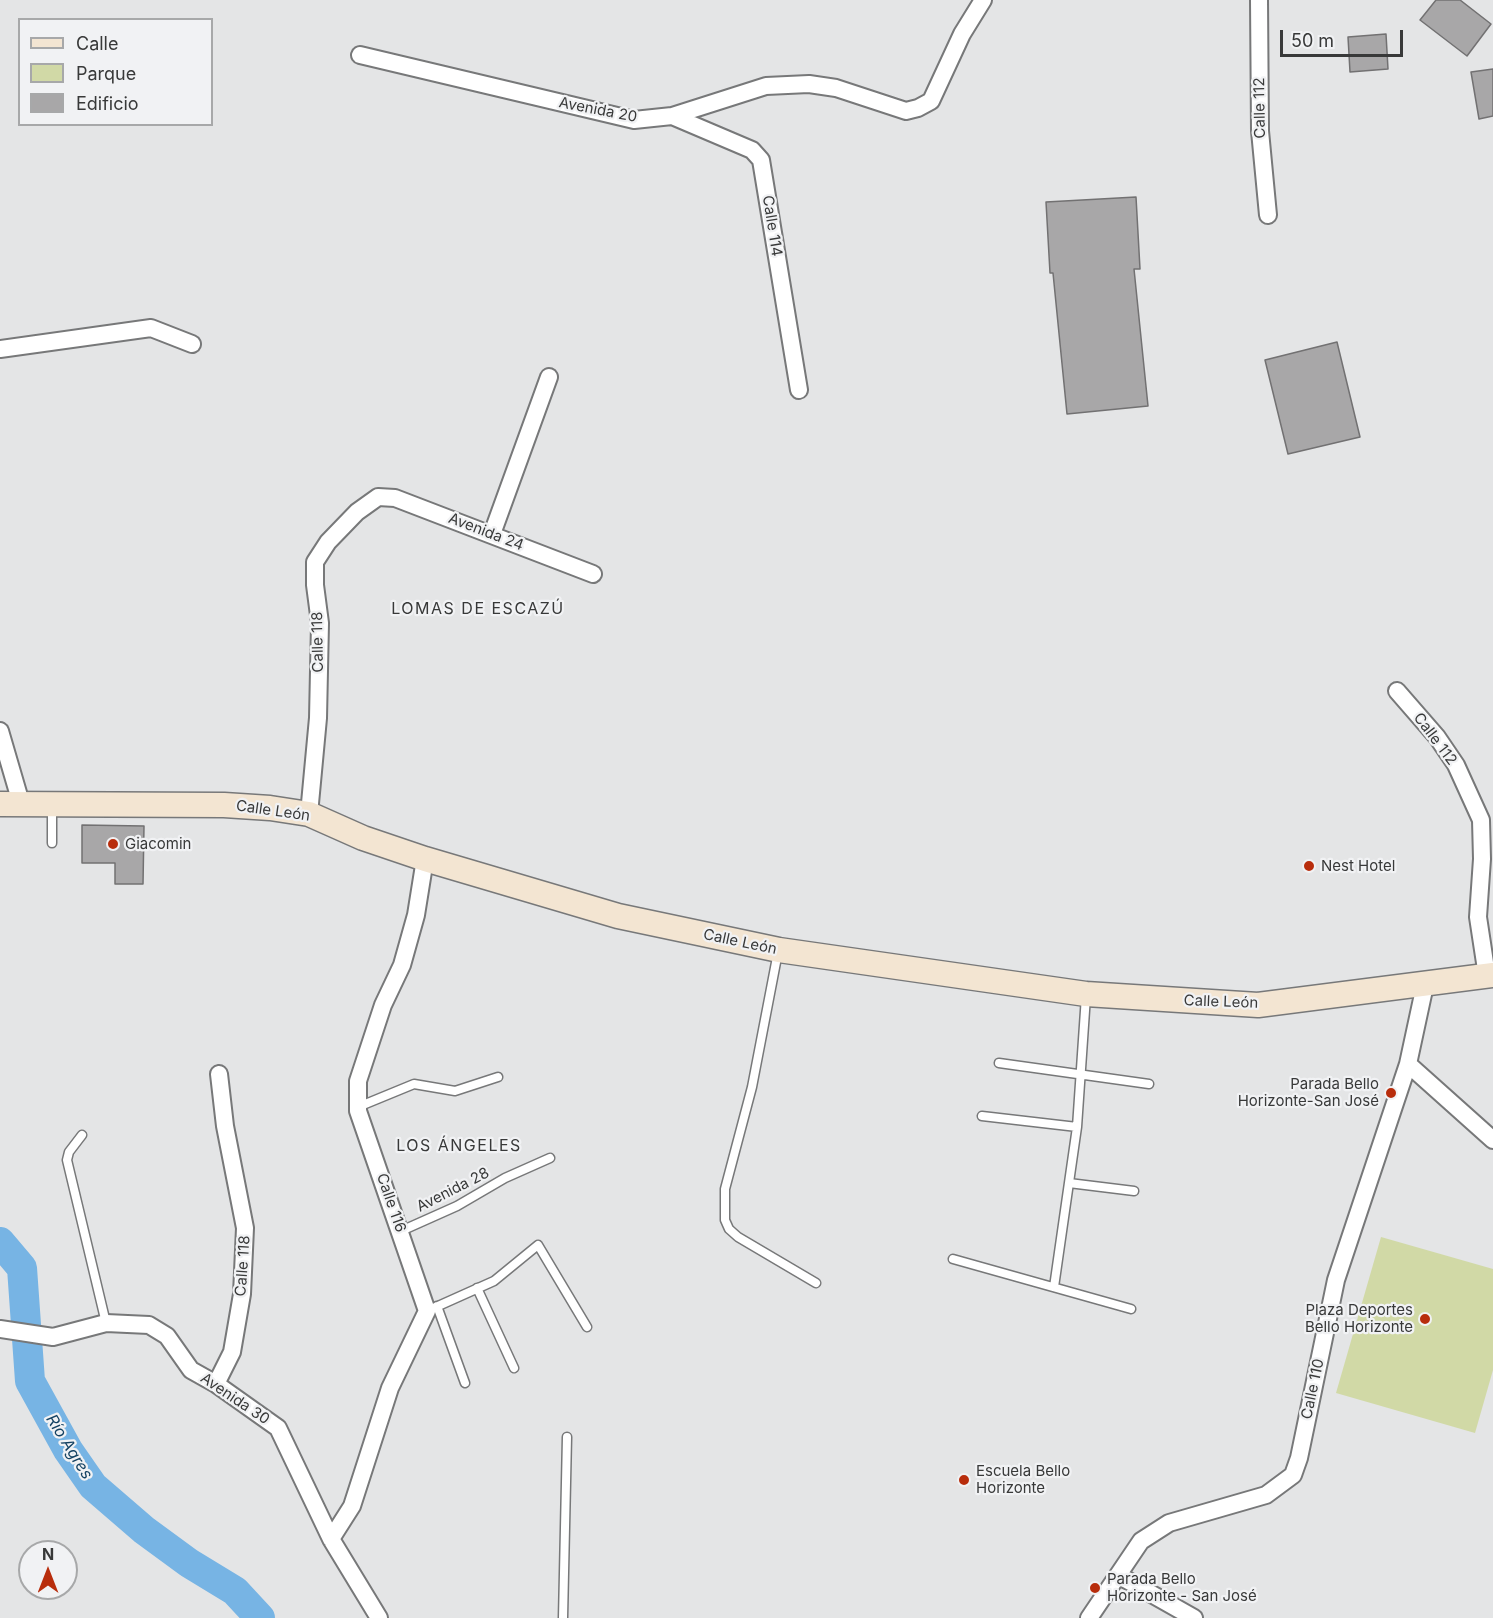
<!DOCTYPE html>
<html>
<head>
<meta charset="utf-8">
<style>
	body { margin:0 }
	#map { position:relative; width:1493px; height:1618px; overflow:hidden; background:#e4e5e6; font-family:Inter,sans-serif }
	canvas { display:block }
	.legend { position:absolute; left:18px; top:18px; width:195px; height:108px; box-sizing:border-box; background:#f1f2f4; border:2px solid #a7a8a9; margin:0; padding:8px 10px; list-style:none; font-size:18px; color:#383939 }
	.legend li { display:flex; align-items:center; gap:12px; height:30px }
	.legend b { width:30px; border:2px solid #a7a8a9 }
	.north { position:absolute; left:18px; top:1540px; width:60px; height:60px; box-sizing:border-box; background:#f1f2f4; border:2px solid #a7a8a9; border-radius:50%; rotate:0deg; font-size:16px; font-weight:700; line-height:24px; text-align:center; color:#383939 }
	.north::after { content:''; display:block; margin:auto; width:21px; height:27px; background:#b82d0c; clip-path:polygon(50% 0,100% 100%,50% 72%,0 100%) }
	.scale { position:absolute; left:1280px; top:30px; width:123px; height:27px; box-sizing:border-box; border:3px solid #383939; border-top:0; padding-left:8px; font-size:18px; line-height:21px; white-space:nowrap; color:#383939; -webkit-text-stroke:4px #f1f2f4; paint-order:stroke }
</style>
</head>
<body>
<div id="map">
<canvas width="1493" height="1618"></canvas>
<ul class="legend">
<li><b style="height:8px;background:#f3e5d2"></b>Calle</li>
<li><b style="height:16px;background:#d1d9a6"></b>Parque</li>
<li><b style="height:16px;background:#a8a7a8"></b>Edificio</li>
</ul>
<div class="north">N</div>
<div class="scale">50 m</div>
</div>
<script>
const g = document.querySelector('canvas').getContext('2d');
g.lineJoin = 'round';
function paint(path, color) { g.fillStyle = color; g.fill(path, 'evenodd'); }
const poly = rows => new Path2D(rows.map(r => 'M' + r).join(''));
function strokePath(path, color, width, dash) { g.strokeStyle = color; g.lineWidth = width; g.lineCap = dash ? 'butt' : 'round'; g.setLineDash(dash || []); g.stroke(path); }
function write(font, color, halo, rows, align = 'center') {
  g.font = font + ' Inter,sans-serif'; g.lineWidth = 4.5; g.setLineDash([]); g.textBaseline = 'middle'; g.strokeStyle = halo; g.fillStyle = color; for (const [text, x, y, turn = 0] of rows) {
    g.save(); g.translate(x, y); g.rotate((+turn || 0) * Math.PI / 180); g.textAlign = isNaN(turn) ? turn : align; if (halo) g.strokeText(text, 0, 0); g.fillText(text, 0, 0); g.restore();
  }
}
const green = poly([
	[1381,1237,1493,1269,1493,1370,1475,1433,1336,1393]
]);
const river = poly([
	[0,1242,22,1268,30,1381,68,1450,93,1486,144,1530,189,1563,235,1591,260,1618]
]);
const building = poly([
	[1436,0,1460,0,1491,24,1467,56,1420,20,1436,0],
	[1386,34,1388,69,1350,72,1348,37,1386,34],
	[1493,69,1493,116,1479,119,1471,72,1493,69],
	[1136,197,1140,269,1134,269,1148,406,1067,414,1053,273,1050,273,1046,202,1136,197],
	[1337,342,1360,437,1288,454,1265,360,1337,342],
	[82,825,144,826,143,884,115,884,115,863,82,863,82,825]
]);
const service = poly([
	[52,843,52,805],
	[778,952,752,1087,725,1189,725,1220,729,1229,738,1237,816,1283],
	[999,1063,1149,1084],
	[358,1107,414,1084,455,1091,498,1077],
	[982,1116,1077,1127,1086,996],
	[82,1135,69,1152,67,1160,106,1323],
	[1069,1183,1134,1191],
	[401,1231,457,1206,505,1178,550,1158],
	[953,1259,1131,1309],
	[1054,1287,1077,1127],
	[477,1288,514,1368],
	[437,1306,465,1383],
	[427,1311,494,1281,538,1245,587,1327],
	[563,1618,567,1437]
]);
const minor = poly([
	[1259,0,1260,131,1268,215],
	[360,55,634,120,672,116,766,86,809,84,836,88,906,111,918,108,931,101,962,34,983,0],
	[672,116,752,150,761,160,799,390],
	[0,349,151,328,192,344],
	[492,534,549,377],
	[1397,691,1437,737,1456,765,1481,820,1482,859,1478,917,1487,976],
	[0,731,21,803],
	[309,814,318,718,320,623,315,585,315,562,328,542,357,512,378,497,395,498,593,574],
	[1408,1064,1493,1140],
	[0,1329,53,1337,106,1323,149,1325,167,1336,191,1370,216,1384,278,1428,331,1539,379,1618],
	[216,1384,232,1352,242,1294,245,1228,225,1126,219,1074],
	[331,1539,352,1506,390,1388,427,1311,358,1111,358,1081,383,1005,402,965,416,915,425,859],
	[1118,1575,1194,1618],
	[1089,1618,1141,1541,1169,1523,1266,1495,1293,1475,1299,1458,1336,1280,1408,1064,1425,985]
]);
const secondary = poly([
	[0,804,224,805,270,808,309,814,363,838,425,859,618,916,779,950,1086,994,1258,1005,1493,975]
]);
const markers = [
	[113,844,6,"#b82d0c"],
	[1309,866,6,"#b82d0c"],
	[1391,1093,6,"#b82d0c"],
	[1425,1319,6,"#b82d0c"],
	[964,1480,6,"#b82d0c"],
	[1095,1588,6,"#b82d0c"]
];
const streetNames = [
	["Calle 112",1260,108,-91],
	["Avenida 20",598,110,11],
	["Calle 114",772,226,81],
	["Avenida 24",486,532,21],
	["Calle 118",318,642,-91],
	["Calle 112",1435,739,53],
	["Calle León",273,811,8],
	["Calle León",740,942,12],
	["Calle León",1221,1002,2],
	["Avenida 28",453,1190,-27],
	["Calle 116",391,1203,71],
	["Calle 118",243,1266,-86],
	["Calle 110",1313,1389,-78],
	["Avenida 30",235,1399,34]
];
const poiNames = [
	["Giacomin",125,844],
	["Nest Hotel",1321,866],
	["Parada Bello",1379,1084,"right"],
	["Horizonte-San José",1379,1101,"right"],
	["Plaza Deportes",1413,1310,"right"],
	["Bello Horizonte",1413,1327,"right"],
	["Escuela Bello",976,1471],
	["Horizonte",976,1488],
	["Parada Bello",1107,1579],
	["Horizonte - San José",1107,1596]
];
const neighbourhoodNames = [
	["LOMAS DE ESCAZÚ",478,609],
	["LOS ÁNGELES",459,1146]
];
const waterNames = [
	["Río Agres",69,1447,58]
];
paint(green, '#d1d9a6');
strokePath(river, '#77b4e4', 30);
paint(building, '#a8a7a8');
strokePath(building, '#727172', 1.5);
strokePath(service, '#777879', 11);
strokePath(minor, '#777879', 20);
strokePath(secondary, '#777879', 27);
strokePath(service, '#fff', 8);
strokePath(minor, '#fff', 16);
strokePath(secondary, '#f3e5d2', 24);
for (const [x, y, r, color] of markers) { const dot = new Path2D(); dot.arc(x, y, r, 0, 2 * Math.PI); g.fillStyle = color; g.fill(dot); strokePath(dot, '#f1f2f4', 2); }
write('15px', '#383939', '#f1f2f4', streetNames);
write('15px', '#383939', '#f1f2f4', poiNames, 'left');
g.letterSpacing = '1.5px';
write('16px', '#383939', '#f1f2f4', neighbourhoodNames);
g.letterSpacing = '0px';
write('italic 16px', '#144263', '#f1f2f4', waterNames);
</script>
</body>
</html>
